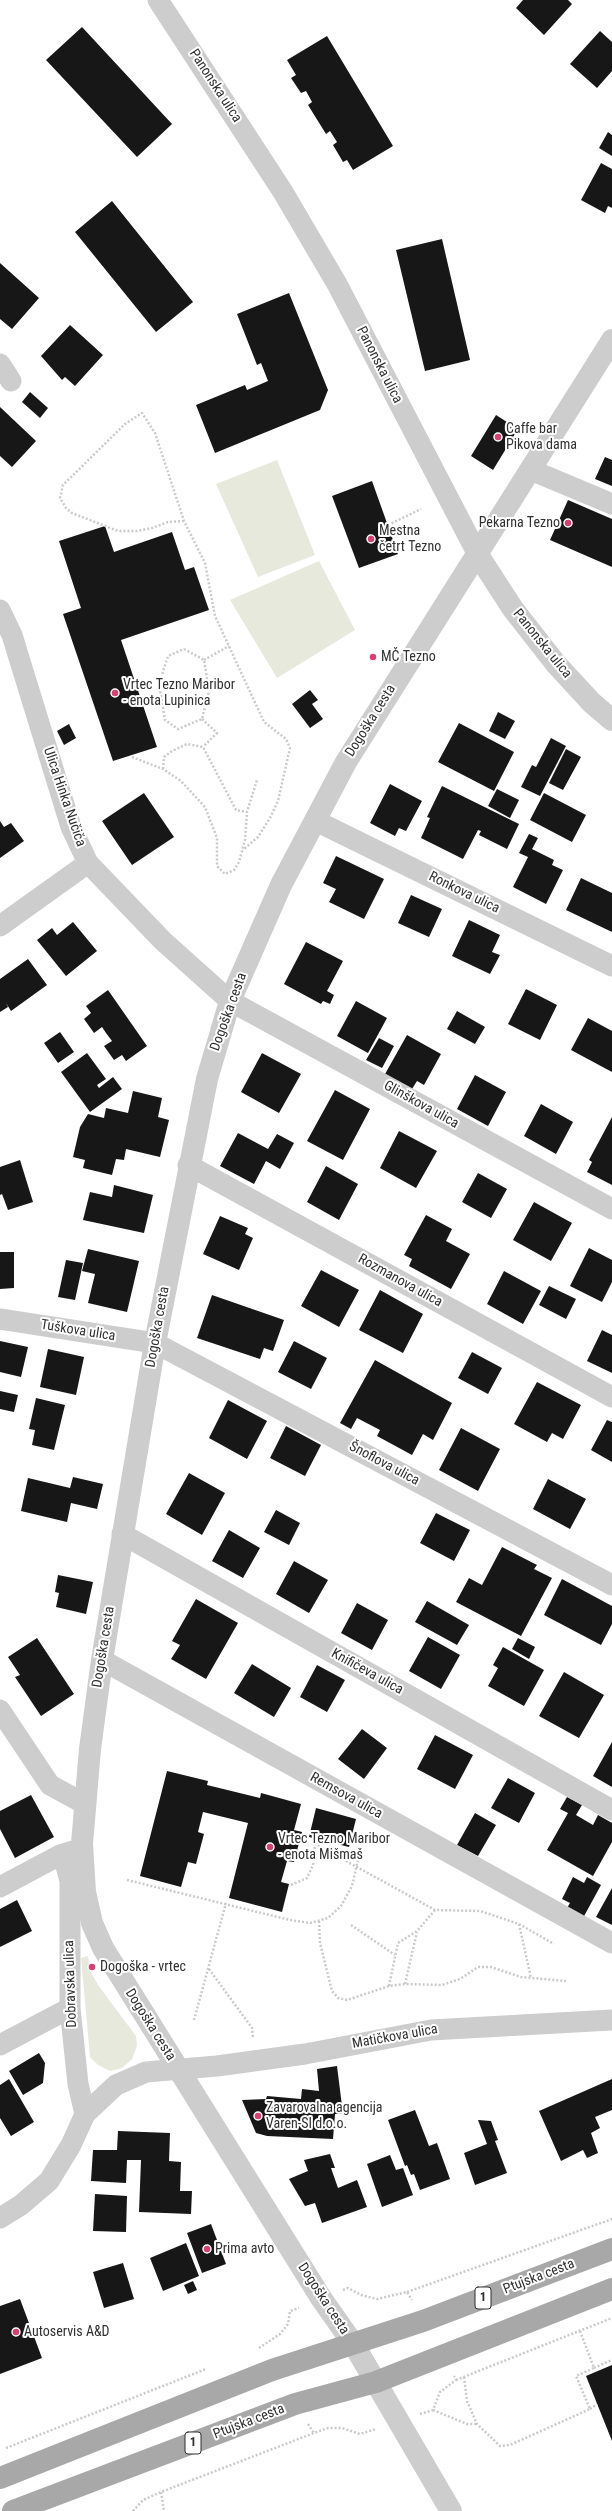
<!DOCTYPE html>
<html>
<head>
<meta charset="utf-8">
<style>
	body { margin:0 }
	canvas { display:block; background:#fff }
</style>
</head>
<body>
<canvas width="612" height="2511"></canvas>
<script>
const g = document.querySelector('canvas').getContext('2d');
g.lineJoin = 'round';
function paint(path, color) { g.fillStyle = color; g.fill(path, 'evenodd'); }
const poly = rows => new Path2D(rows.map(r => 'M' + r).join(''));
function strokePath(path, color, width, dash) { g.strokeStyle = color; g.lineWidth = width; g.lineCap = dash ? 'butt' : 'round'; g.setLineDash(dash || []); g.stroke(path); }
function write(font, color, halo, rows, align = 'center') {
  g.font = font + ' "Roboto Condensed",sans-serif'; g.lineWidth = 4; g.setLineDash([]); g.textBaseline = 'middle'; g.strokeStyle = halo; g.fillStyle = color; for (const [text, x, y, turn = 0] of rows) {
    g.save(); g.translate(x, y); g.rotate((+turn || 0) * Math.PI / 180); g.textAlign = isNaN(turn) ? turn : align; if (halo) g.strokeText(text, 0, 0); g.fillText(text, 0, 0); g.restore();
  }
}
const green = poly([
	[277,460,315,555,258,577,216,484],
	[319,561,355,630,277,678,230,600],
	[88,1956,90,1970,98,1985,136,2036,137,2046,132,2059,122,2068,110,2071,98,2065,90,2057,81,1958]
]);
const building = poly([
	[523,0,568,0,572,4,544,35,516,8],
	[82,27,172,124,137,157,46,60],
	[600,31,612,42,612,71,597,88,570,64],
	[327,36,393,146,353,170,347,160,343,162,333,145,337,142,330,131,326,134,308,105,312,102,306,91,301,93,291,78,296,75,287,60],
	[608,132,612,135,612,156,599,148],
	[601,163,612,169,612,208,608,206,605,213,581,200],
	[112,201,193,302,156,332,75,232],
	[442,239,470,360,425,371,396,250],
	[0,263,39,298,12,329,0,319],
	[289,293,328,390,320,410,215,453,196,405,245,385,247,390,268,381,261,363,257,365,237,314],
	[70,325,103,355,75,386,65,377,62,380,41,356],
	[30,392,48,408,40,418,22,402],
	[0,407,36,441,12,467,0,456],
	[496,415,518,429,493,470,471,456],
	[605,457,612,460,612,486,595,479],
	[372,481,398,554,359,568,332,496],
	[568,500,612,519,612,567,550,540],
	[105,526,114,552,172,532,185,570,194,567,209,610,121,640,157,747,113,761,63,614,81,608,59,541],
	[310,690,318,700,312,704,323,719,310,728,292,704],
	[498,712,515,721,505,739,489,731],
	[459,723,514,752,494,791,438,762],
	[69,724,76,738,64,745,57,731],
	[551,738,566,746,540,796,521,787,532,765,536,767],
	[566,749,581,757,563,790,549,783],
	[390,784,422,801,406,831,399,828,395,836,370,823],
	[442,786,519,824,507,849,479,835,481,831,478,830,463,859,421,838,430,818,427,817],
	[497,789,519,800,510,818,488,806],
	[144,793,174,837,132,865,102,821],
	[544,793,586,815,572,842,530,820],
	[0,821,4,827,11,823,24,841,0,858],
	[529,834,538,838,532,849,554,860,552,865,563,870,546,904,513,887,528,857,519,853],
	[336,856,384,879,364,919,329,902,336,889,323,883],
	[581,878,612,893,612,932,566,910],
	[411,895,442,909,429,937,398,923],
	[469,920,500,935,492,952,500,955,490,974,452,956],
	[73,922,97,951,66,976,37,940,52,928,57,935],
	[306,942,343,961,327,991,334,995,330,1004,323,1001,321,1004,284,984],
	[28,959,47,985,11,1011,6,1003,8,1007,0,1012,0,979],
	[526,989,557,1005,540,1040,508,1024],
	[108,990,147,1046,126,1061,122,1055,114,1060,104,1046,112,1041,106,1033,102,1027,94,1033,84,1019,91,1013,86,1006],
	[356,1001,387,1018,368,1053,337,1036],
	[457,1011,485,1027,475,1044,447,1029],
	[588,1018,612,1031,612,1072,571,1050],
	[60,1032,74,1052,58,1063,44,1043],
	[407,1035,441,1054,424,1085,417,1081,412,1089,385,1074],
	[379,1038,394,1046,382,1068,366,1060],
	[87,1053,106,1079,97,1085,99,1088,113,1077,122,1089,90,1112,61,1072],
	[262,1053,301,1074,279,1113,241,1092],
	[475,1075,506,1092,488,1126,457,1109],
	[335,1090,370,1109,343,1160,307,1141],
	[133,1091,162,1098,158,1117,169,1120,160,1157,126,1149,124,1160,116,1159,112,1175,83,1168,85,1160,73,1157,80,1127,88,1114,104,1118,106,1108,128,1113],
	[541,1104,573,1122,556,1154,524,1136],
	[612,1117,612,1185,587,1172,592,1162,589,1160],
	[399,1131,437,1151,416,1188,380,1168],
	[238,1133,268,1149,277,1134,294,1143,280,1169,266,1161,254,1184,220,1166],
	[20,1160,33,1202,8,1210,2,1194,0,1195,0,1167],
	[326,1166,358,1184,339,1220,307,1202],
	[478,1173,507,1189,491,1218,462,1202],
	[114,1185,153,1195,144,1233,83,1220,90,1192,112,1197],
	[534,1202,572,1223,551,1261,513,1240],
	[426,1215,452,1229,446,1241,470,1254,451,1289,409,1266,412,1259,404,1255],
	[220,1216,248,1228,245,1234,253,1238,239,1270,203,1254],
	[589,1248,612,1260,612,1282,602,1302,570,1286],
	[88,1249,139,1261,127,1312,88,1303,95,1274,82,1271],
	[0,1252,14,1252,14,1288,0,1289],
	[66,1260,83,1263,75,1300,58,1297],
	[321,1270,359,1290,339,1327,301,1306],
	[504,1271,541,1291,523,1324,487,1304],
	[549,1286,576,1299,566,1319,539,1305],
	[380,1290,423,1314,403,1353,359,1330],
	[212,1295,284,1320,273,1351,264,1348,260,1359,197,1338],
	[602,1330,612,1335,612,1373,587,1361],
	[0,1341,28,1347,21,1377,0,1372],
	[294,1341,327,1358,311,1389,278,1372],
	[48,1349,84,1357,76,1395,40,1387],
	[472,1352,502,1368,488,1394,458,1378],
	[375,1360,452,1403,433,1440,423,1434,412,1455,377,1436,380,1430,357,1418,351,1429,340,1423],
	[537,1382,581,1405,563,1439,552,1433,547,1442,514,1424],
	[0,1391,18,1395,14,1412,0,1409],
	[36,1398,65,1405,54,1450,32,1445,35,1430,29,1429],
	[228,1400,267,1421,247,1459,209,1438],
	[607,1420,612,1422,612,1462,591,1450],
	[286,1426,321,1445,305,1476,270,1458],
	[461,1428,500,1449,478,1491,439,1470],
	[189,1473,225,1493,202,1535,166,1514],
	[73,1477,103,1484,97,1509,71,1503,67,1522,21,1511,28,1478,70,1488],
	[548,1479,586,1499,570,1529,533,1509],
	[276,1510,300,1523,289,1545,264,1532],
	[436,1513,470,1530,454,1561,420,1543],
	[229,1530,260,1548,243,1578,212,1561],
	[502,1547,537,1565,534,1569,552,1578,521,1636,456,1602,469,1578,482,1585],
	[294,1561,328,1580,309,1613,276,1594],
	[58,1575,93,1582,86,1614,56,1607,59,1593,55,1592],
	[562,1579,612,1606,612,1624,601,1645,544,1615],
	[196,1599,238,1623,206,1679,171,1659,180,1645,172,1641],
	[427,1601,469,1625,457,1645,415,1622],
	[357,1603,388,1620,372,1650,341,1633],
	[428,1637,460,1655,441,1689,409,1671],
	[37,1638,74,1694,41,1716,15,1677,20,1675,8,1657],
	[518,1638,535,1647,529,1659,512,1649],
	[503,1647,544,1670,524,1706,488,1686,498,1668,493,1665],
	[252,1664,291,1688,274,1717,234,1693],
	[317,1665,345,1680,327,1712,300,1697],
	[564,1672,604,1695,579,1738,539,1716],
	[362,1729,387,1748,364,1779,338,1759],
	[435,1735,473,1755,455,1789,417,1769],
	[612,1742,612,1787,593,1776],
	[167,1771,208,1781,207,1785,260,1798,261,1793,301,1804,294,1830,302,1832,294,1862,287,1861,281,1882,289,1884,282,1912,229,1898,248,1823,203,1812,198,1832,204,1834,196,1864,188,1862,181,1887,140,1876],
	[508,1778,535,1793,519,1823,491,1808],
	[31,1795,54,1837,15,1858,0,1829,0,1811],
	[567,1797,582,1805,576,1815,593,1825,598,1815,612,1823,612,1842,593,1876,547,1850,568,1813,560,1809],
	[316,1808,356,1819,349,1847,309,1837],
	[475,1813,496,1825,478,1856,457,1845],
	[573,1877,584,1883,587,1877,601,1885,583,1918,567,1908,570,1903,562,1899],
	[612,1888,612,1925,596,1917],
	[17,1900,32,1931,0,1947,0,1909],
	[39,2053,45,2063,43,2083,23,2095,9,2071],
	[337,2066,343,2114,335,2114,333,2139,267,2136,256,2133,242,2100,266,2099,267,2096,301,2099,302,2089,319,2091,317,2069],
	[9,2079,34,2122,11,2136,0,2118,0,2085],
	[612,2079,612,2110,595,2117,600,2128,591,2133,598,2153,587,2158,583,2150,561,2161,539,2111],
	[415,2110,429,2146,437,2143,450,2179,420,2190,414,2174,411,2175,407,2165,405,2166,388,2120],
	[478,2120,491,2121,498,2140,495,2141,507,2173,475,2185,464,2153,487,2144],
	[118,2131,170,2133,169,2161,181,2162,180,2191,192,2191,191,2214,139,2212,141,2160,127,2160,126,2183,91,2181,93,2150,117,2150],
	[330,2154,335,2168,331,2168,338,2188,357,2180,367,2207,322,2223,315,2203,305,2206,289,2179,308,2171,304,2160],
	[390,2155,396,2170,403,2168,413,2195,382,2207,367,2164],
	[95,2194,127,2196,126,2232,93,2231],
	[211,2224,226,2264,202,2273,187,2233],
	[186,2243,199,2276,163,2291,150,2258],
	[123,2263,134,2299,104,2308,93,2272],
	[193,2281,197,2290,188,2294,184,2285],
	[20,2299,42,2358,0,2374,0,2306],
	[612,2365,612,2441,586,2376]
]);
const path = poly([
	[184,521,168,522,152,528,137,531,118,531,72,513,66,508,60,498,63,485,125,424,142,413,155,433,184,521,205,563,215,616,264,722,286,739,290,748,278,801,270,818,258,837,243,850],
	[388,525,421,509],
	[184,649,204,660,209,691,202,719,178,729,165,720,159,684,168,656,184,649],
	[204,660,229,646],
	[202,719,217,733,203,747],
	[132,757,163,769,181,781,205,807,217,838,217,866,225,874,234,870,239,862,245,840,247,812,257,780],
	[163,769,164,757,172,751,187,744,203,747,236,810,247,812],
	[127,1880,290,1920,310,1923,328,1918,341,1906,352,1886,360,1851],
	[291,1885,307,1878,313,1865,315,1844,435,1910,480,1911,519,1924,554,1944],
	[319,1921,320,1943,332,1991,338,1998,347,2000,389,1986,405,1984,442,1985,460,1979,478,1967,491,1967,521,1977,566,1981],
	[519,1924,531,1978],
	[351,1925,395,1955],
	[209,1969,252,2028,253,2038],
	[405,1984,417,1932],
	[389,1986,398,1943,417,1931,435,1910],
	[194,2020,226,1903],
	[343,2290,348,2288,361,2295,377,2299,407,2292,412,2300],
	[407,2292,612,2219],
	[259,2348,280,2334,288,2324,290,2311,299,2308],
	[594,2368,612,2360],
	[464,2377,467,2401,477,2424,500,2446,510,2445,590,2409,576,2376,594,2368,580,2331],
	[456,2380,612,2318],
	[590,2409,597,2404],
	[433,2410,467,2424,477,2424],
	[420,2414,433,2410,440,2392,456,2380,454,2376],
	[308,2424,314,2433],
	[6,2448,206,2369],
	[161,2492,164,2511],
	[133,2511,143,2500,161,2492,314,2433,328,2428,342,2428,360,2434,376,2429]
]);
const minor = poly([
	[158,0,283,192,337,284,478,555],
	[0,364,11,381],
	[531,470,612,504],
	[0,610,12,635,71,827,88,863,163,941,230,1001,612,1209],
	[316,821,612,966],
	[0,926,88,863],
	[188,1165,612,1397],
	[0,1319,155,1343,612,1585],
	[122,1534,612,1810],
	[102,1660,612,1943],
	[0,1710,50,1785,85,1804],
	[0,1887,60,1855,73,1851],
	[0,2045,70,2008],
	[85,2114,116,2085,146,2072,217,2066,305,2054,431,2030,612,2020],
	[0,2218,21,2205,49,2181,71,2145,85,2114,78,2084,70,2008,70,1881,65,1862,60,1855]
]);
const tertiary = poly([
	[478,555,513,609,556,664,592,703,612,720],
	[451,2511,354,2345,321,2298,103,1948,92,1923,85,1892,82,1844,90,1749,102,1660,155,1343,207,1079,230,1001,281,885,346,762,612,340]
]);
const primary = poly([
	[0,2478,272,2370,423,2321,612,2249],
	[13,2511,295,2404,376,2382,612,2289]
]);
const markers = [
	[498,437,4,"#da3f73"],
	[568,523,4,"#da3f73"],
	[371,539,4,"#da3f73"],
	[373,657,4,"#da3f73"],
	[115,693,4,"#da3f73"],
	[270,1847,4,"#da3f73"],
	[92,1967,4,"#da3f73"],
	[258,2116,4,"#da3f73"],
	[207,2249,4,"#da3f73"],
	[16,2332,4,"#da3f73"]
];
const shields = [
	[483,2298,16],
	[193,2443,16]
];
const shieldNames = [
	["1",483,2298],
	["1",193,2443]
];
const streetNames = [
	["Panonska ulica",215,86,57],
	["Panonska ulica",379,365,63],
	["Panonska ulica",542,644,51],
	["Dogoška cesta",371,721,-58],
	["Ulica Hinka Nučiča",64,797,71],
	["Ronkova ulica",464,893,26],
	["Dogoška cesta",229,1012,-70],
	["Glinškova ulica",421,1105,29],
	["Rozmanova ulica",400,1281,29],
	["Dogoška cesta",158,1327,-80],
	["Tuškova ulica",78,1331,9],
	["Šnoflova ulica",384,1464,28],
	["Dogoška cesta",104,1647,-81],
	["Knifičeva ulica",367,1672,29],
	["Remsova ulica",346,1796,29],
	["Dobravska ulica",71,1984,-92],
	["Dogoška cesta",150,2025,58],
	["Matičkova ulica",395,2037,-10],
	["Ptujska cesta",539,2277,-21],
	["Dogoška cesta",323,2299,57],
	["Ptujska cesta",249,2422,-21]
];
const poiNames = [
	["Caffe bar",506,429],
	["Pikova dama",506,445],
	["Pekarna Tezno",560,523,"right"],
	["Mestna",379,531],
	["četrt Tezno",379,547],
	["MČ Tezno",381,657],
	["Vrtec Tezno Maribor",123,685],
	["- enota Lupinica",123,701],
	["Vrtec Tezno Maribor",278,1839],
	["- enota Mišmaš",278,1855],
	["Dogoška - vrtec",100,1967],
	["Zavarovalna agencija",266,2108],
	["Varen-SI d.o.o.",266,2124],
	["Prima avto",215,2249],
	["Autoservis A&D",24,2332]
];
paint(green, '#e6e9dc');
paint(building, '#171717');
strokePath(path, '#cacaca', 2.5, [2, 2]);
strokePath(minor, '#cdcdcd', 21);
strokePath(tertiary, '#cdcdcd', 22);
strokePath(primary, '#a8a8a8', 22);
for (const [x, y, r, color] of markers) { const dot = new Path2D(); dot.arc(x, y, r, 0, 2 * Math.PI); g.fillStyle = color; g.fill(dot); strokePath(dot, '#fff', 1.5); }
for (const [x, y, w] of shields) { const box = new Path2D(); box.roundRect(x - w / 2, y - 11, w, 22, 3); g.fillStyle = '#fff'; g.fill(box); strokePath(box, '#303030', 1); }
write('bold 13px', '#303030', null, shieldNames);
write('14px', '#303030', '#fff', streetNames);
write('14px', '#303030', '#fff', poiNames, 'left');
</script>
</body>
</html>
